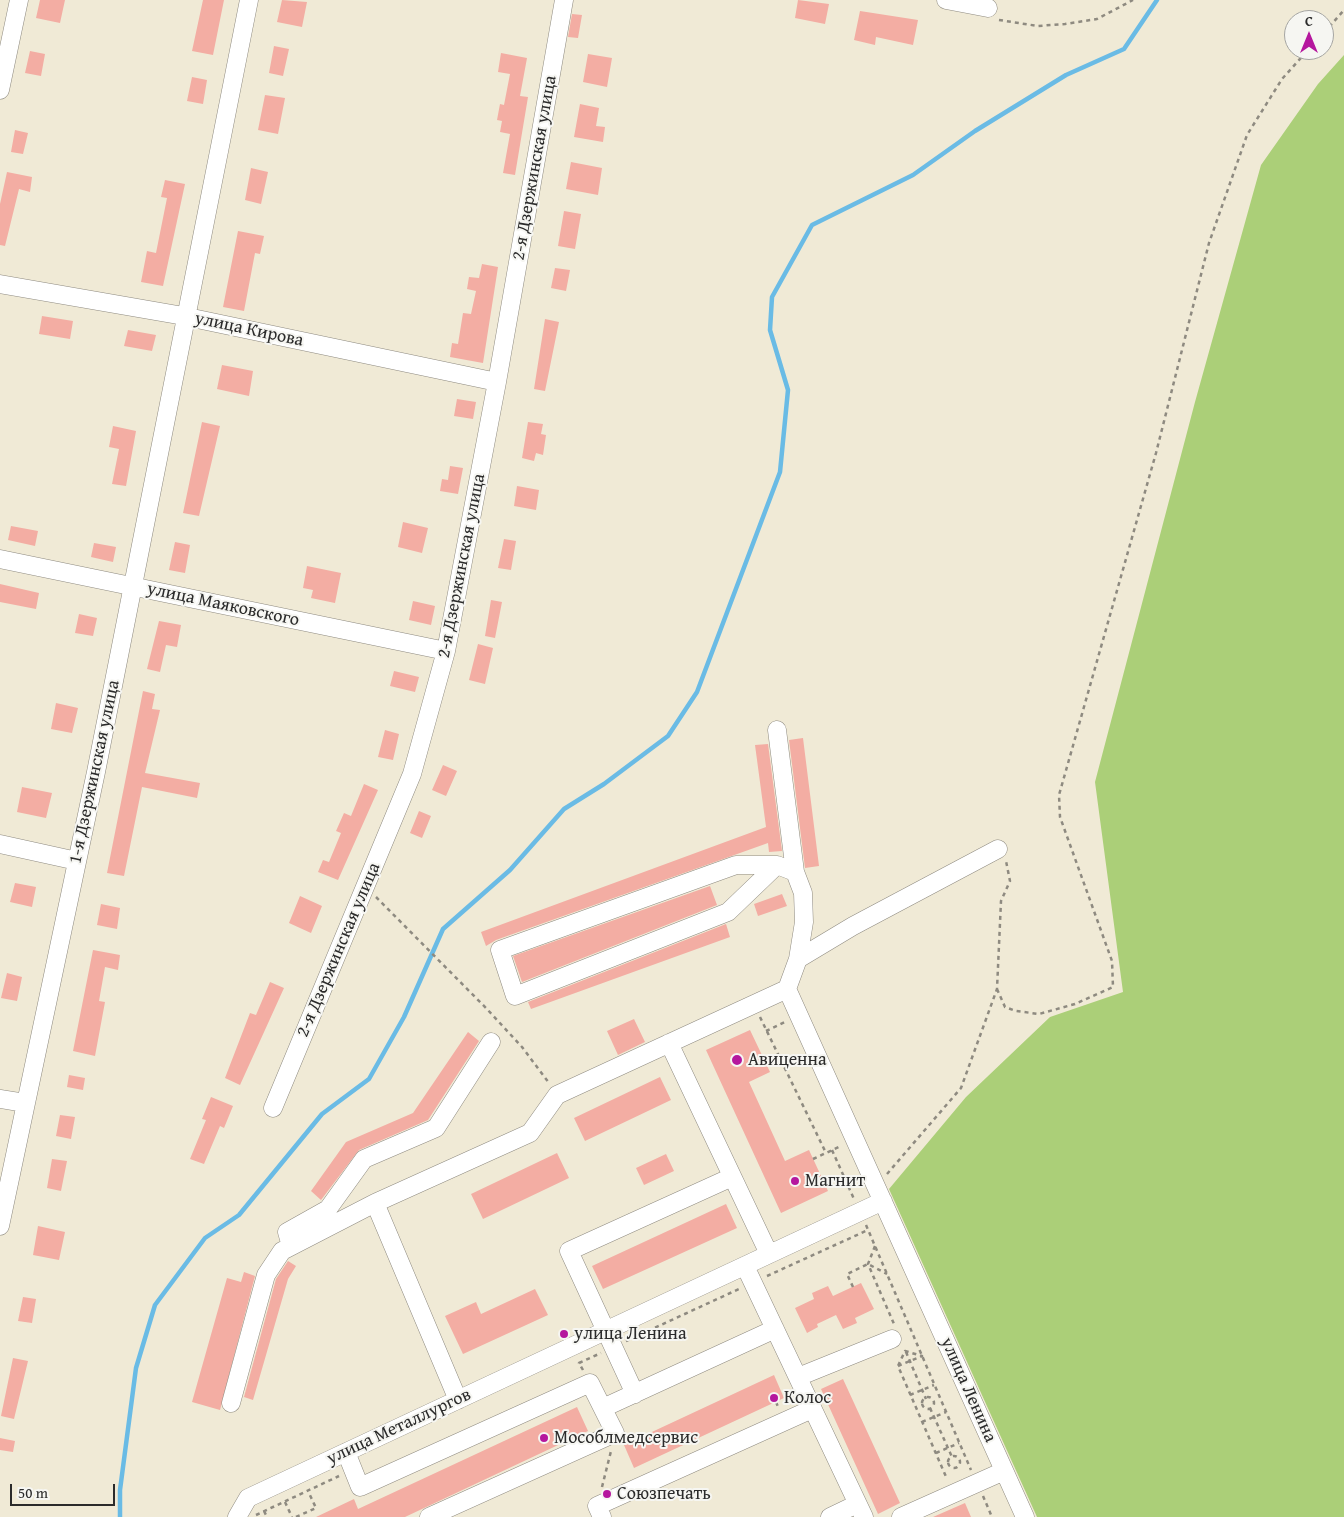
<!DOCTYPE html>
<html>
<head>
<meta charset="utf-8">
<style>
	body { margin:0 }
	#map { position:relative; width:1344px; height:1517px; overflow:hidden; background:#f0ead6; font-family:"Gentium Book Plus",serif }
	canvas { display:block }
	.north { position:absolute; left:1284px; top:10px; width:50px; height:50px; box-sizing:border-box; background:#f6f6f2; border:1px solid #a5a5a2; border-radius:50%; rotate:0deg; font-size:14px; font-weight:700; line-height:20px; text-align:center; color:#2b2b2b }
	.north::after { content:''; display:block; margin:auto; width:18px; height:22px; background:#b5179e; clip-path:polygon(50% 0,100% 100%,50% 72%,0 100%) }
	.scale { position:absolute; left:10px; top:1484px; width:105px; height:22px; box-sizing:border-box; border:2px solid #2b2b2b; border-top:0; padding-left:6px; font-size:15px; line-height:18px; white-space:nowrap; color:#2b2b2b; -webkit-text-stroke:4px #f6f6f2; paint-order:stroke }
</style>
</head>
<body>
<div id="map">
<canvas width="1344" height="1517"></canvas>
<div class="north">С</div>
<div class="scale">50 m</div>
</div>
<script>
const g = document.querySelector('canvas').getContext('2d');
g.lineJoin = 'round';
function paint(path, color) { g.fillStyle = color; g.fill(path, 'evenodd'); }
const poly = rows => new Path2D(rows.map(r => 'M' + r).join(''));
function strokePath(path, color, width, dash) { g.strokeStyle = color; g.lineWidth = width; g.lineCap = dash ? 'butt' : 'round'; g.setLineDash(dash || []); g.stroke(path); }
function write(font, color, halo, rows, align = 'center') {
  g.font = font + ' "Gentium Book Plus",serif'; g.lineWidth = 4; g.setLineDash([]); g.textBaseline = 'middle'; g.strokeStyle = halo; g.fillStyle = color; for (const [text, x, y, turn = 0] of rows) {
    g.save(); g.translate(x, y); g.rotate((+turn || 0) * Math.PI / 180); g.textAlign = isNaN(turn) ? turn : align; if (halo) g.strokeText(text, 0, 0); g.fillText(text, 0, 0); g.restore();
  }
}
const green = poly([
	[1344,55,1344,1517,1037,1517,889,1189,966,1097,1050,1017,1123,992,1095,782,1195,402,1261,165,1318,84]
]);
const stream = poly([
	[120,1517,120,1490,136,1368,155,1305,205,1238,239,1215,322,1114,369,1079,404,1017,443,929,510,870,564,809,604,784,668,736,697,692,780,472,788,390,770,330,772,297,812,225,913,175,975,131,1066,75,1124,49,1157,0]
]);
const building = poly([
	[40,0,65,0,60,23,36,18],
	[203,0,224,0,213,55,192,51],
	[282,0,307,2,302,27,277,22],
	[798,0,829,4,825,24,795,18],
	[860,11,918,20,913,45,876,37,875,45,854,40],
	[572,14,582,15,578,38,568,37],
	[274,46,289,49,283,76,269,73],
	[30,51,45,54,41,76,25,73],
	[501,53,527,58,520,96,528,97,515,175,503,173,510,134,500,132,502,121,497,120,500,104,504,105,510,74,498,72],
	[588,54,612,58,607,87,583,82],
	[192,77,207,80,203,104,187,101],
	[265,95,285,98,278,134,258,130],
	[580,104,599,108,596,126,605,127,603,142,574,137],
	[15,130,28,133,23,154,11,152],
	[571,162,602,168,598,195,566,189],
	[251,168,268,172,261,204,245,200],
	[7,172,32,177,30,192,19,189,5,246,0,245,0,204],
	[165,180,185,184,163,286,141,282,147,251,156,253,167,198,161,197],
	[564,211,581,214,575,249,558,246],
	[238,231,264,236,260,254,255,253,244,311,223,307],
	[482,264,498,267,483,363,450,357,452,343,458,344,463,313,471,314,476,291,467,289,469,277,479,278],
	[555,268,570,270,566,291,551,288],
	[42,316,73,321,70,339,39,334],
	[545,319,559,322,545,391,534,389],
	[128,330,156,335,152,351,124,346],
	[222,365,253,371,249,396,217,389],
	[457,399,476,402,473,419,454,416],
	[202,422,220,426,199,516,183,513],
	[528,422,543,424,541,434,546,435,543,455,536,453,534,461,522,458],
	[113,426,136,431,126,486,112,484,119,449,109,447],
	[450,466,463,468,458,494,440,491,442,479,448,480],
	[517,486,539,490,536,510,514,506],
	[403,522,428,528,422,553,398,547],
	[11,526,38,531,35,546,8,540],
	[504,539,516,541,511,570,498,568],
	[175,542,190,545,185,573,169,570],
	[94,543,116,547,113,562,91,557],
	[307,566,341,573,335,603,311,598,313,590,303,588],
	[0,584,39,593,36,609,0,602],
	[491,600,502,602,495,638,485,636],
	[413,601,435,606,431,625,409,620],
	[79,614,97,618,93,636,75,633],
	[159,621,181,625,177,647,166,645,160,672,147,669],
	[478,644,493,648,485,684,469,680],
	[394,671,419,677,415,692,390,686],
	[143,691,155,694,152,709,160,710,145,773,200,783,197,798,142,787,124,876,107,873],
	[56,703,78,708,72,733,51,729],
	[385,730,399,734,393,760,378,757],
	[803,738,819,866,805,868,789,740],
	[768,744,782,851,769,852,768,843,496,940,486,946,481,932,766,827,755,745],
	[443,765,457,771,446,796,432,790],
	[364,784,378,790,338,880,318,872,323,860,329,862,341,833,336,831,344,813,351,816],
	[22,787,52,793,46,818,17,812],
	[419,811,431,816,422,838,410,833],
	[15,883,36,887,32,907,10,902],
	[710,886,717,905,522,982,513,956],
	[782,894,787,906,758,916,754,904],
	[300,896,322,906,311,933,289,923],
	[101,904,120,908,117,929,97,925],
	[726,924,730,937,531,1009,528,1002],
	[93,950,120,955,118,970,105,967,99,1001,105,1002,95,1056,73,1051],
	[7,973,22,977,17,1001,1,998],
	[270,982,284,988,240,1085,225,1078,250,1013,256,1015],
	[634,1019,645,1042,618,1055,607,1031],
	[750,1030,770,1072,749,1082,785,1161,809,1150,828,1191,781,1213,706,1050],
	[468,1032,479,1041,428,1120,359,1150,321,1200,311,1191,346,1142,413,1113],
	[69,1075,85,1078,83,1090,67,1087],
	[660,1077,671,1100,585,1141,574,1118],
	[211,1097,233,1106,224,1128,220,1126,204,1164,190,1159,206,1120,202,1119],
	[60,1115,75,1117,71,1139,56,1136],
	[557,1153,569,1178,483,1219,471,1194],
	[666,1154,674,1171,644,1185,636,1168],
	[52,1159,67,1161,61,1191,47,1188],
	[726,1204,737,1228,603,1289,592,1266],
	[38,1226,65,1232,59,1260,33,1255],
	[288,1261,296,1266,288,1279,253,1400,244,1397,276,1279],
	[244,1272,255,1276,220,1410,192,1402,227,1278,241,1282],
	[861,1283,874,1309,855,1318,857,1323,843,1329,836,1315,817,1324,818,1327,807,1333,795,1308,814,1299,812,1293,828,1286,833,1296],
	[535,1289,548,1315,463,1354,445,1316,476,1302,481,1314],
	[23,1297,36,1299,32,1323,18,1321],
	[13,1358,28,1361,14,1419,1,1416],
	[774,1375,784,1398,634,1468,624,1445],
	[843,1379,900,1503,878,1514,821,1389],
	[577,1407,588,1431,405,1517,316,1517,354,1499,358,1509],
	[0,1438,15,1441,13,1452,0,1450],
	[965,1503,971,1517,933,1517]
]);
const path = poly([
	[999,20,1038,26,1065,24,1097,19,1133,0],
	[1324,33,1344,10],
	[376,897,486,1008,522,1047,549,1083],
	[997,989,1005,1007,1016,1011,1039,1014,1075,1004,1113,987,1112,961,1060,817,1059,795,1156,453,1209,243,1247,135,1282,79,1308,50],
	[760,1017,826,1153],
	[766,1031,785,1022],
	[832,1150,854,1199],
	[813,1159,841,1146],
	[887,1174,961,1088,997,989,1001,901,1010,881,1006,861],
	[866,1225,971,1470],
	[875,1246,868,1264,894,1324],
	[767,1276,868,1230],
	[853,1287,847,1274,868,1264,887,1274],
	[626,1341,739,1289],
	[906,1352,926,1399],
	[898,1366,922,1356,905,1351,898,1366,947,1479],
	[583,1370,579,1363,601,1353],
	[910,1395,934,1385],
	'922 1403a6 6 0 1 1 12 0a6 6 0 1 1-12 0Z',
	[776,1402,779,1409],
	[930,1408,952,1457],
	[922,1422,946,1412],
	[936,1453,959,1443],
	'948 1462a6 6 0 1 1 12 0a6 6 0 1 1-12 0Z',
	[602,1487,611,1451],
	[983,1496,992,1517],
	[285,1502,292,1517],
	[264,1511,267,1517],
	[256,1515,339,1476],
	[296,1517,316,1508,308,1491]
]);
const minor = poly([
	[946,0,988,8],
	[0,90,19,0],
	[0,284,178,315,497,382],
	[0,559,446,651],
	[777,730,795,872],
	[0,844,77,861],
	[798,959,853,926,998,849],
	[787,989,1025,1517],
	[669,1043,769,1254],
	[0,1099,25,1103],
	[273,1108,412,774,446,651,497,382,564,0],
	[0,1226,96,772,249,0],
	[291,1246,287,1232,328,1209,364,1159,436,1128,491,1042],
	[745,1266,864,1517],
	[798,1377,892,1339],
	[635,1394,569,1251,732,1177],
	[458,1400,375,1203,530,1133,557,1095,787,989,798,959,804,922,803,893,795,872,777,865,736,865,500,950,515,996,728,912,777,865],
	[231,1403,266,1275,282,1251,375,1203],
	[603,1408,775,1329],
	[346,1452,360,1487,590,1383,615,1433,429,1517],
	[237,1517,248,1498,883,1201],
	[602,1517,597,1506,812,1409],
	[830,1517,857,1504],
	[901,1517,1004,1471]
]);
const markers = [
	[737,1060,6,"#b5179e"],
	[795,1181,5,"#b5179e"],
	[564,1334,5,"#b5179e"],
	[774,1398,5,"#b5179e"],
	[544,1438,5,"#b5179e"],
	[607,1494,5,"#b5179e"]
];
const streetNames = [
	["2-я Дзержинская улица",535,168,-80],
	["улица Кирова",249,330,12],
	["2-я Дзержинская улица",462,566,-79],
	["улица Маяковского",223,605,12],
	["1-я Дзержинская улица",95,772,-78],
	["2-я Дзержинская улица",339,950,-67],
	["улица Ленина",968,1390,66],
	["улица Металлургов",399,1427,-25]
];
const poiNames = [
	["Авиценна",748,1060],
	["Магнит",805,1181],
	["улица Ленина",574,1334],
	["Колос",784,1398],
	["Мособлмедсервис",554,1438],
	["Союзпечать",617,1494]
];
paint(green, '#abcf78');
strokePath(stream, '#6abbe5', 4.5);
paint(building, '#f3ada3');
strokePath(minor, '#8e8a80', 19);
strokePath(path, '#8e8a80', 2.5, [4, 4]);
strokePath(minor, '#fff', 18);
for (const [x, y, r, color] of markers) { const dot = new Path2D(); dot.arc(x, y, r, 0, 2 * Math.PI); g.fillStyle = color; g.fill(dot); strokePath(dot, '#f6f6f2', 2); }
write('18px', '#2b2b2b', '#f6f6f2', streetNames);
write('18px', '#2b2b2b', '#f6f6f2', poiNames, 'left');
</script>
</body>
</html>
